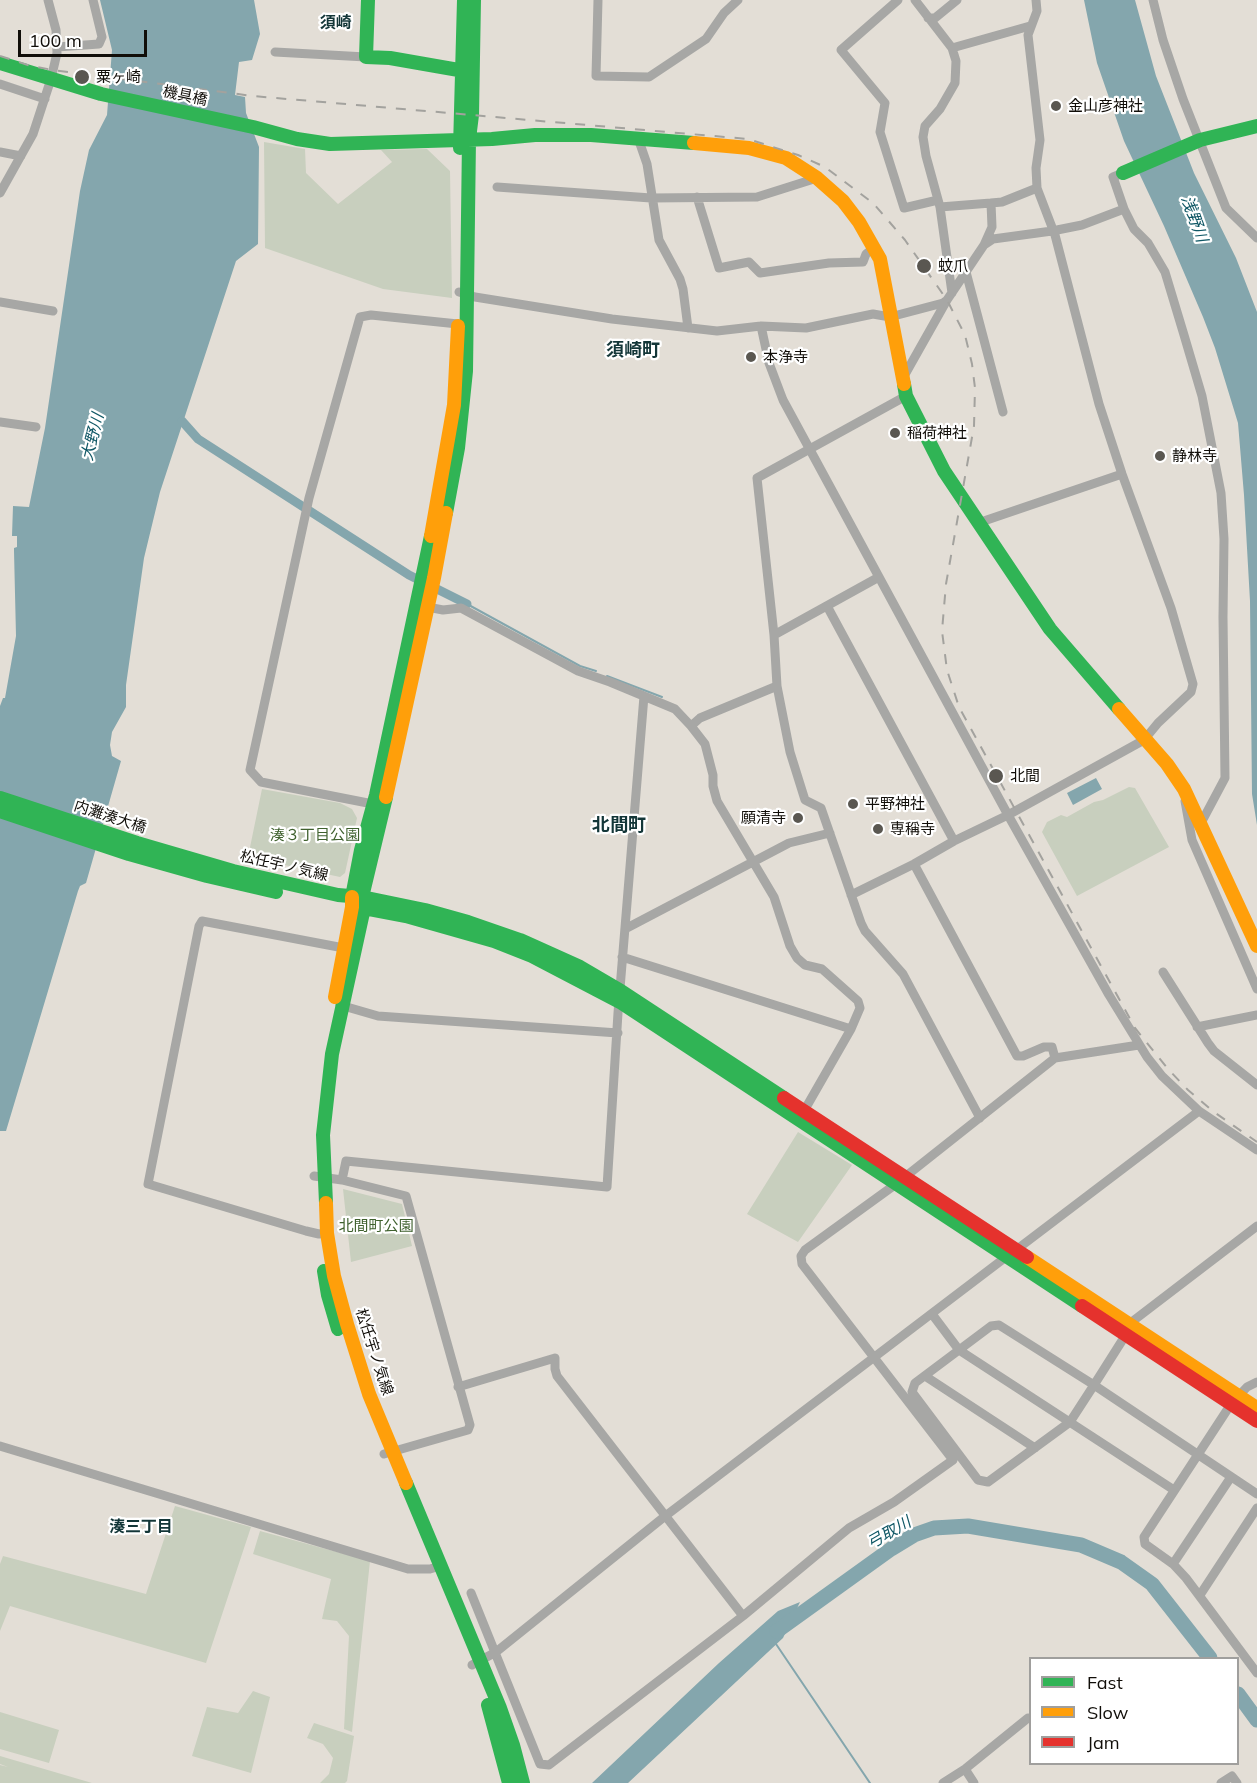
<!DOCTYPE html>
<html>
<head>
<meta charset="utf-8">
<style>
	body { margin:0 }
	#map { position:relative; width:1257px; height:1783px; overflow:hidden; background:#e3ded6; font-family:Mulish,sans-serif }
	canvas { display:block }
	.legend { position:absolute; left:1029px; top:1657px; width:210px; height:108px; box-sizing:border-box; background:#fff; border:2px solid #a09f9d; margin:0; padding:8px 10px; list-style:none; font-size:18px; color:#110e09 }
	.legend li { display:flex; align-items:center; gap:12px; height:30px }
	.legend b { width:30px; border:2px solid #a09f9d }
	.scale { position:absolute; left:18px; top:30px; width:129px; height:27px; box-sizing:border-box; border:3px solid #110e09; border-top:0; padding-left:8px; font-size:18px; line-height:21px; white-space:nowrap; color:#110e09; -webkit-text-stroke:4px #fff; paint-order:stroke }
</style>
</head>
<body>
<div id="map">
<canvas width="1257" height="1783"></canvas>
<ul class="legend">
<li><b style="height:8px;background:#30b455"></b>Fast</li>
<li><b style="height:8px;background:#ff9f0a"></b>Slow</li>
<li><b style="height:8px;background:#e5322d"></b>Jam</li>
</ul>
<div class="scale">100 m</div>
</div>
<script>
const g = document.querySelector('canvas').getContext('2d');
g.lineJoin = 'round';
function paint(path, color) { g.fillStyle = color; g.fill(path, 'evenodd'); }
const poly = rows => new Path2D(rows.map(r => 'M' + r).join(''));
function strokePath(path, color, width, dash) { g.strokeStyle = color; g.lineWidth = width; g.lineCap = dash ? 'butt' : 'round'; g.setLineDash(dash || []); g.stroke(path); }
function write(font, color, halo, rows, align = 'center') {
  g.font = font + ' Mulish,"Noto Sans JP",sans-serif'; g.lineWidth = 4.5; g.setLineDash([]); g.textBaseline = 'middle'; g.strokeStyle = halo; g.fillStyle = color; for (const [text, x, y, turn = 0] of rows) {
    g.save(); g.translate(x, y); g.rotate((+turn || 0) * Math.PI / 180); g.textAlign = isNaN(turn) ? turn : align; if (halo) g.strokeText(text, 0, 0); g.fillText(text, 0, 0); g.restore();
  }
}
const green = poly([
	[264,142,305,149,306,173,338,204,392,162,381,150,427,149,450,171,452,298,383,289,265,248],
	[1129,787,1135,788,1169,847,1077,896,1042,832,1047,822,1061,815,1067,817,1094,802,1103,800],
	[262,789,340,803,352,809,357,818,345,873,340,877,248,857],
	[798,1132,852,1165,798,1242,747,1214],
	[343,1189,402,1204,412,1246,351,1262],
	[175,1506,251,1527,206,1663,10,1606,0,1631,0,1564,3,1556,146,1594],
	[260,1531,370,1561,352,1732,344,1729,349,1636,337,1621,322,1619,331,1579,253,1554],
	[253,1691,270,1697,251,1773,192,1756,207,1707,238,1713],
	[0,1712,59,1730,49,1763,0,1749],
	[314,1723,354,1736,347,1781,345,1783,320,1783,329,1774,333,1758,323,1744,307,1738],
	[0,1756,92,1783,0,1783,0,1765,8,1767,0,1764]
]);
const water = poly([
	[100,0,254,0,260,34,252,60,239,62,235,95,245,97,246,113,259,147,258,244,236,261,160,492,144,558,126,685,126,707,112,732,110,745,112,756,121,761,86,883,80,886,78,891,6,1131,0,1131,0,706,3,698,5,698,16,636,14,551,14,548,17,547,17,536,12,536,13,506,29,507,45,428,80,191,89,150,107,115,112,50],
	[1084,0,1135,0,1156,76,1194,173,1236,258,1257,312,1257,825,1252,794,1250,601,1244,495,1238,423,1215,348,1203,317,1164,226,1124,141,1097,63],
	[1096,778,1102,789,1073,805,1067,793],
	[800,1602,783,1638,628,1783,592,1783,719,1663,778,1611]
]);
const stream = poly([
	[467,604,580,666,596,671],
	[607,676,662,697],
	[776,1644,870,1783]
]);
const canal = poly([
	[182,421,198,439,409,575,467,604]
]);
const river = poly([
	[777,1631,891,1549,914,1535,934,1528,968,1526,1081,1545,1121,1562,1152,1584,1210,1658],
	[1238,1694,1257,1720]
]);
const street = poly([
	[598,0,596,76,649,77,706,39,724,13,738,0],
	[898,0,841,50,885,103,880,132,904,208,938,200],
	[1153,0,1163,40,1183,99,1226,208,1257,238],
	[928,18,935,18,957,0],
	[57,47,99,44,102,37,93,0],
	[952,48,1030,26],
	[275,52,366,57],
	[0,84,45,99],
	[638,138,647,164,659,240,680,279,683,289,688,328],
	[0,152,21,156],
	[1123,173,1113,177,1124,209,1134,229,1148,243,1165,272,1184,335,1202,396,1221,493,1224,539,1223,617,1225,778,1200,825],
	[497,187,651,198,757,197,817,178],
	[0,193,33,134,51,79,57,53,56,30,48,0],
	[697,197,719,268,749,262,760,273,829,263,863,262,866,254,875,247],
	[991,203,1002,202,1037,188],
	[940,207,952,293],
	[984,245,993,239,1052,231,1082,225,1124,209],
	[966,272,1003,412],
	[459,292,475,297,612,319,717,331,761,326,806,328,873,314,890,317,943,303,947,300],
	[0,302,53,311],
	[761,326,769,363,783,400,1008,815,1109,995,1147,1057,1162,1076,1199,1111,1257,1150],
	[903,378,947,300,984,245,992,227,991,203,940,207,926,156,923,137,925,126,940,109,955,83,956,61,952,48,915,0],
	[906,396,757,478,774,635,777,686,790,752,805,800,821,808,861,923,865,931,903,974,980,1118],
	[0,422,36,427],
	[978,523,1122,474],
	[422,606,443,610,461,608,578,671,610,682,675,709,691,726,705,744,713,775,713,786,717,801,774,897,790,946,797,958,805,965,822,969,858,1001,860,1008,851,1029,804,1111],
	[827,606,954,841],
	[774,635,879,577],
	[691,726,700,718,777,686],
	[1185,801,1192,840,1257,989],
	[378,805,261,782,250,770,309,498,360,317,371,315,458,324],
	[914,864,1017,1056,1023,1056,1044,1047,1052,1047,1055,1058],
	[851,895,914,864,954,841,1008,815,1144,740,1158,723,1191,692,1193,684,1171,608,1122,474,1099,404,1055,235,1037,188,1036,168,1040,140,1028,35,1037,11,1036,0],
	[625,929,789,843,830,833],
	[622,957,851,1029],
	[1163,972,1208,1043,1214,1051,1257,1085],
	[340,1005,378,1016,618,1033],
	[1197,1027,1257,1015],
	[314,1176,342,1180,406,1196,470,1425,468,1430,384,1454],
	[342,1180,346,1161,607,1187,618,1013,644,696],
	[327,1233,319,1234,306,1231,148,1184,199,926,202,921,349,949],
	[1016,1250,1199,1111],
	[932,1314,959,1350,1174,1490],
	[1129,1324,1257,1226],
	[1125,1336,1094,1385,1070,1422,988,1482,978,1480,912,1392,915,1383,991,1326,999,1325,1094,1385,1257,1494],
	[925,1376,1035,1448],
	[1257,1382,1247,1387,1231,1404,1144,1537,1145,1544,1173,1564,1186,1578,1257,1673],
	[458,1387,555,1358,555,1369,557,1376,743,1616],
	[0,1446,408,1569,430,1569,440,1566],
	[1173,1564,1231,1477],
	[471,1593,540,1764,549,1765,743,1616,849,1528,894,1502,953,1460,802,1264,801,1256,805,1250,896,1184,1055,1058,1139,1045],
	[1200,1595,1257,1508],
	[472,1665,496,1652,664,1517,1006,1257],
	[965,1769,974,1783],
	[943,1783,965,1769,1028,1718],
	[1221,1783,1232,1776,1237,1783]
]);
const fast = poly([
	[368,0,366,57,390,58,470,72],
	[0,63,101,94,253,127,297,139,330,144,492,139,535,135,591,135,694,143],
	[460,148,464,0],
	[1123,173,1200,140,1257,126],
	[904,384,906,396,944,471,1050,629,1119,709],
	[446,513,458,448,466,371,469,139,472,115,474,0],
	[386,797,362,897,425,910,468,922,520,940,580,967,621,991,784,1098],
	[0,798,137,843,233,871,338,895,362,897,364,908,332,1054,323,1135,326,1203],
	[0,811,129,854,207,876,276,892],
	[352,897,361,850,376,795,431,536],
	[364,908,406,916,494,941,532,956,620,1002,1082,1306],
	[324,1271,328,1295,338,1329],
	[406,1483,500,1708,513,1745,523,1783],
	[488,1705,509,1783]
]);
const slow = poly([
	[694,143,749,148,786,158,817,178,843,201,859,222,880,259,904,384],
	[431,536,454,405,458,326],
	[1119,709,1167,764,1184,789,1257,946],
	[386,797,434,578,446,513],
	[335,997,352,907,352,897],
	[326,1203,327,1233,334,1276,347,1324,369,1394,406,1483],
	[1027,1257,1257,1408]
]);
const jam = poly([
	[784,1098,1027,1257],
	[1082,1306,1257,1421]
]);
const rail = poly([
	[0,56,31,66,53,70,253,96,748,139,798,155,825,167,873,203,905,240,947,300,965,335,972,364,975,388,974,426,946,584,942,631,947,670,959,707,1135,1028,1168,1069,1188,1090,1214,1112,1257,1142]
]);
const markers = [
	[82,77,8,"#5a5751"],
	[1056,106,6,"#5a5751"],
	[924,266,8,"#5a5751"],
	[751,357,6,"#5a5751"],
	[895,433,6,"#5a5751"],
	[1160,456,6,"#5a5751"],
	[996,776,8,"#5a5751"],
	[853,804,6,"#5a5751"],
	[798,818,6,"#5a5751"],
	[878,829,6,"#5a5751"]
];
const poiNames = [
	["粟ヶ崎",96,77],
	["金山彦神社",1068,106],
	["蚊爪",938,266],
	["本浄寺",763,357],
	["稲荷神社",907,433],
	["静林寺",1172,456],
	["北間",1010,776],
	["平野神社",865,804],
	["願清寺",786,818,"right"],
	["専稱寺",890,829]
];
const streetNames = [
	["機具橋",185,96,12],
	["内灘湊大橋",110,817,18],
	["松任宇ノ気線",284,866,13],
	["松任宇ノ気線",374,1352,72]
];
const parkNames = [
	["湊３丁目公園",315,835],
	["北間町公園",376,1226]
];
const neighbourhoodNames = [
	["須崎",336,23],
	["湊三丁目",141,1527]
];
const waterNames = [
	["浅野川",1194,219,70],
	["大野川",93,437,-76],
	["弓取川",889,1533,-30]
];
const quarterNames = [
	["須崎町",633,351],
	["北間町",619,826]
];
paint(green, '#c8cfbe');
paint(water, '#84a6ad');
strokePath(stream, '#84a6ad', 2);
strokePath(canal, '#84a6ad', 9);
strokePath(river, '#84a6ad', 15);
strokePath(street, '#a7a7a5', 9);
strokePath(fast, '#30b455', 14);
strokePath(slow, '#ff9f0a', 14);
strokePath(jam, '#e5322d', 14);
strokePath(rail, '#a3a29e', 2, [10, 10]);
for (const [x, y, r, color] of markers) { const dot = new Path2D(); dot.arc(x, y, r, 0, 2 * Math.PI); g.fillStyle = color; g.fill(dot); strokePath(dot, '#fff', 2); }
write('15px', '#110e09', '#fff', poiNames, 'left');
write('15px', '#110e09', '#fff', streetNames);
write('15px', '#3f612e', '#fff', parkNames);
write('bold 16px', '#133638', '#fff', neighbourhoodNames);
write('italic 16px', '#0f5765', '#fff', waterNames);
write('bold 18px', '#133638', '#fff', quarterNames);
</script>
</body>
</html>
